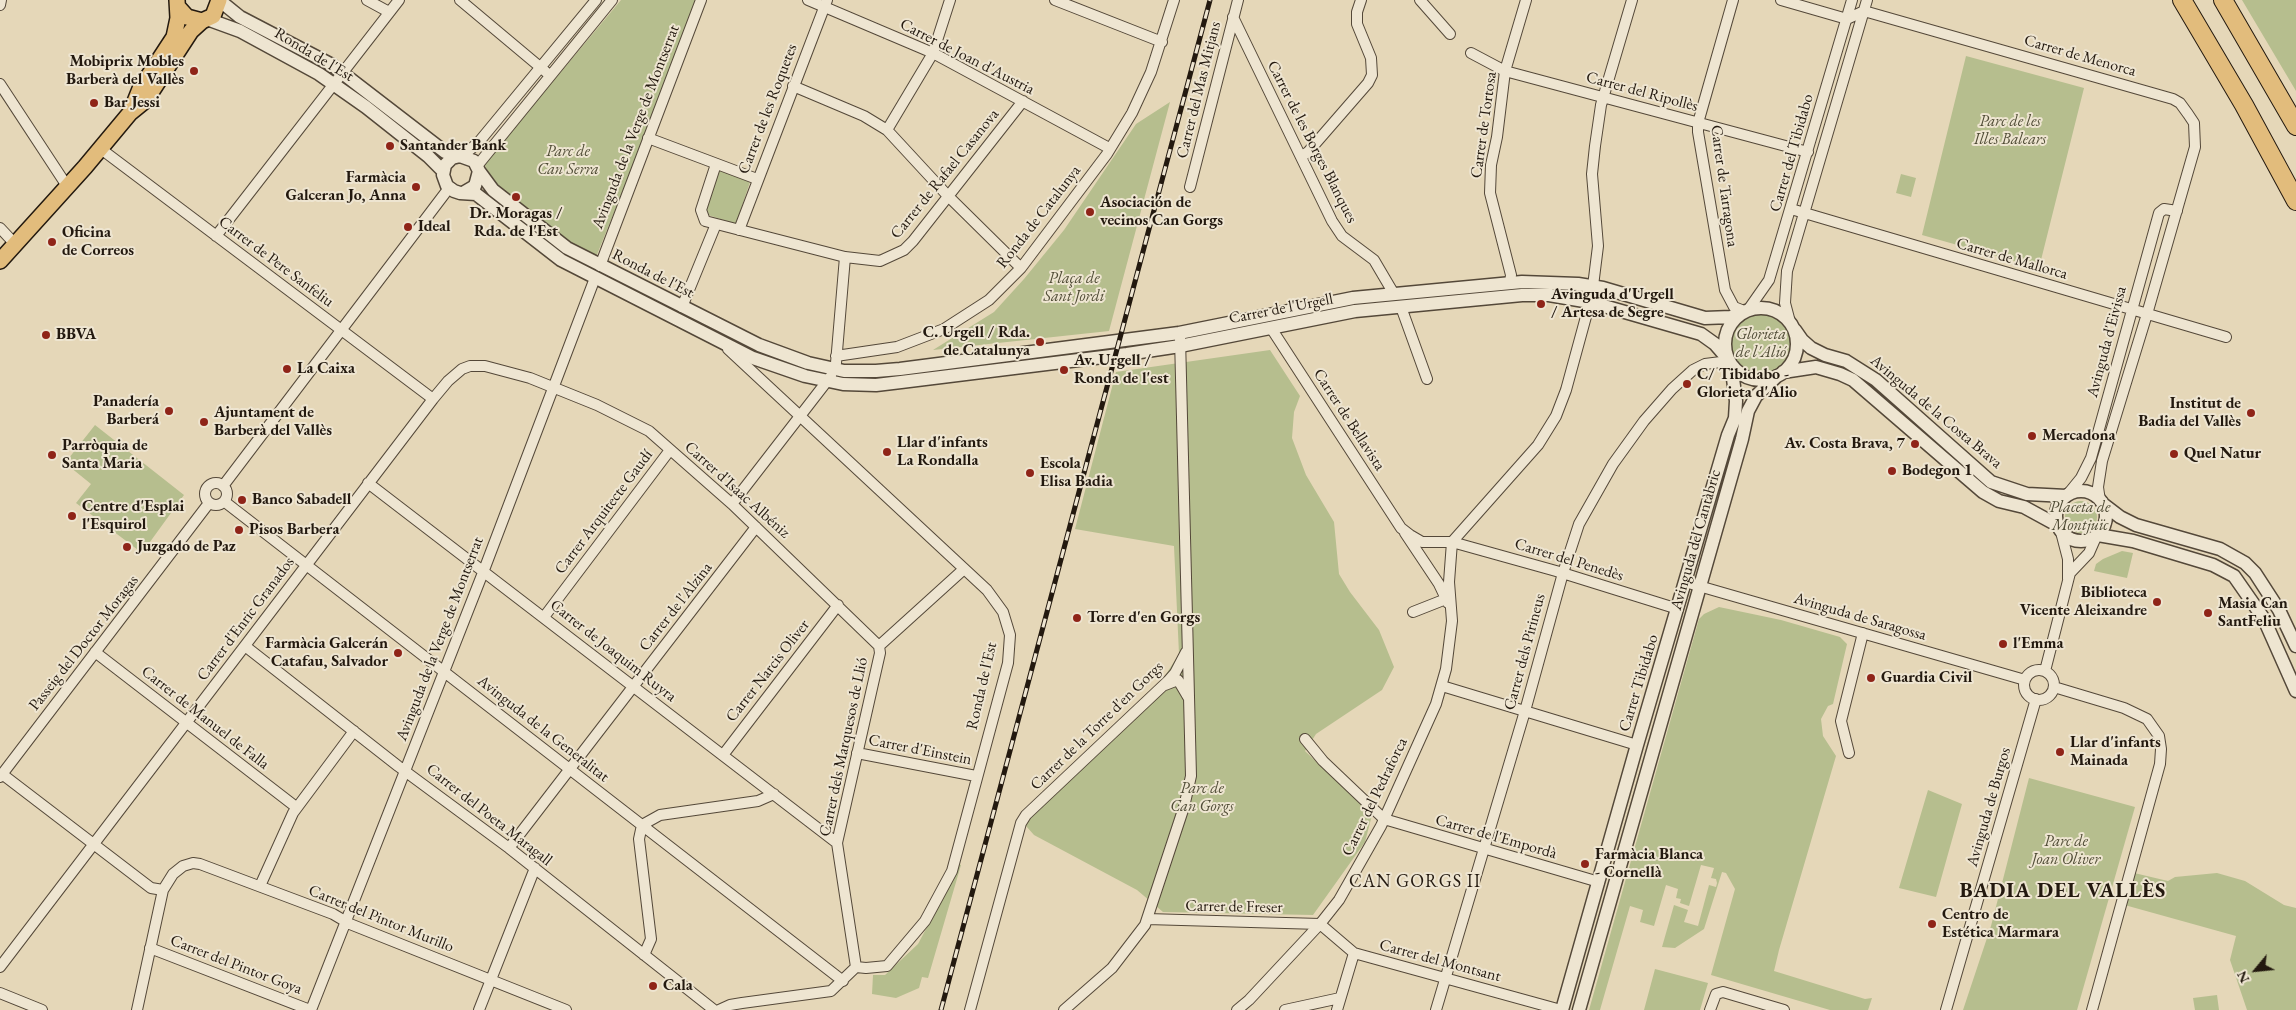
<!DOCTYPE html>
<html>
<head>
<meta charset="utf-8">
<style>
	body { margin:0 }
	#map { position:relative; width:2296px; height:1010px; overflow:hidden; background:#e5d7b8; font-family:"EB Garamond",serif }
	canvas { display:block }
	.north { position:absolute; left:2231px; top:945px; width:50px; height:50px; -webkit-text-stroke:4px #eee5d1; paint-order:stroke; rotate:242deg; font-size:14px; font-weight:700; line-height:20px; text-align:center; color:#23190f }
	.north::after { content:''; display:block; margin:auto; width:18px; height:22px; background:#23190f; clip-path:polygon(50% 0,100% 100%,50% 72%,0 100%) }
</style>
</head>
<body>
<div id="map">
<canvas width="2296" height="1010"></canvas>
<div class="north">N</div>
</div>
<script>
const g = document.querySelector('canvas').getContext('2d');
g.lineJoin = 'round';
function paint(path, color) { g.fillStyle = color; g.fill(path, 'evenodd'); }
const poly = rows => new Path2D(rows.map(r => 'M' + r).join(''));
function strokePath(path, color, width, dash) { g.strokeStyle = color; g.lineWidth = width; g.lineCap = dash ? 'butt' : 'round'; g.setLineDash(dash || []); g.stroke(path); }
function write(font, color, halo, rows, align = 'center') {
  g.font = font + ' "EB Garamond",serif'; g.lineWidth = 4; g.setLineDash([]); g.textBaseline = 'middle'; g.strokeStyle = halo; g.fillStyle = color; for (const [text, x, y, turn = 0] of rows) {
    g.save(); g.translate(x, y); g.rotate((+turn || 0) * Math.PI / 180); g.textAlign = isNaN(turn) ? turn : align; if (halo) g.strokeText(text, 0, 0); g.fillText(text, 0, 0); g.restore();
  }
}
const green = poly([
	[621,0,700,0,596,257,560,236,493,181,484,164],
	[2242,0,2296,0,2296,91],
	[1966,56,2084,88,2039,268,1922,235],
	[1170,102,1109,331,933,350,994,312,1024,279,1064,230,1136,124],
	[720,170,750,182,736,224,708,215,706,209],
	[1901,174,1916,178,1911,197,1896,193],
	'1731 344a30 30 0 1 1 60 0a30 30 0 1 1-60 0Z',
	[1270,350,1300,396,1294,412,1292,438,1306,475,1334,522,1339,574,1350,592,1379,630,1394,667,1382,690,1316,734,1305,751,1372,815,1365,842,1313,915,1163,912,1137,890,1034,835,1018,817,1161,682,1179,654,1174,546,1075,529,1116,372],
	[95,425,184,495,142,553,76,503,91,484,65,463],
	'2065 517a16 16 0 1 1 32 0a16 16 0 1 1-32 0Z',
	[2122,551,2133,553,2127,578,2094,571,2096,564,2103,559],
	[1719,607,1781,620,1840,637,1847,644,1833,704,1828,706,1821,719,1823,736,1836,756,1779,950,1774,971,1865,999,1872,998,1868,1010,1830,1010,1711,975,1735,889,1726,873,1722,872,1704,929,1675,948,1662,947,1674,905,1688,910,1684,922,1698,926,1709,885,1716,887,1717,883,1716,879,1711,878,1714,868,1701,865,1689,906,1680,903,1681,899,1676,898,1678,889,1666,885,1654,926,1640,922,1643,910,1630,906,1600,1010,1589,1010,1699,619,1704,614],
	[2029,778,2135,807,2077,1010,1963,1010,1991,926],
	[1928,790,1962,804,1936,897,1899,888],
	[957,863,961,865,928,978,922,977,919,988,896,998,872,994,873,975,885,975,918,944,943,897],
	[2130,872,2168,881,2175,877,2217,873,2245,881,2284,905,2296,908,2296,1010,2247,1010,2230,960,2236,936,2121,904],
	[1655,969,1708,983,1700,1010,1644,1010],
	[2217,995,2219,1010,2195,1010,2193,998]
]);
const minor = poly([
	[367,0,389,12],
	[460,0,546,72],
	[808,0,933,53,1109,148],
	[1055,0,1162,42],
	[1420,0,1450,34],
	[1733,0,1698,123,1698,132,1725,290,1734,307,1744,311],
	[1781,0,1847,19,1864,11,2173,99,2180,103,2188,114,2194,123,2195,147,2147,314,2102,461,2098,487,2100,501],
	[0,5,1,0],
	[1233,17,1332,221,1342,236,1374,260,1394,294],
	[1471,53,1505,71,1808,152],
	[0,84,67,186],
	[793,86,864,116,887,130,948,196,1021,268],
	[887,130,933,53,950,0],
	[648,138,757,179],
	[101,149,433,399],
	[462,156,478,143,596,0],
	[1302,156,1308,152,1368,83,1372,75,1371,58,1357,24,1357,12,1361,0],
	[716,164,701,210,705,221,845,257,880,261,904,250,913,241,1023,101],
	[477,166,612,0],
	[1190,187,1238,0],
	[1791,209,2226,337],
	[0,228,15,244],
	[739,230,827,0],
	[216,236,399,0],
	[600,266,701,0],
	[1510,283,1511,275,1490,193,1491,165,1497,137,1505,71,1526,0],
	[1593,286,1598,246,1592,174,1595,146,1601,105,1632,0],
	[682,307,716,224],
	[1401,307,1427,379],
	[1748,310,1769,280,1852,0],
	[1790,322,1785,303,1787,271,1867,0],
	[1271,328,1401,528,1410,535,1422,542,1452,542,1556,571,1678,609],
	[728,349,987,590,1003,612,1010,635,1008,663,952,871,925,921,887,966,866,968,856,967],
	[836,356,897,347,944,329,989,300,1021,268,1107,154,1132,113,1151,72,1174,0],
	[836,363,845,257],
	[368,483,837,843],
	'205 494a11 11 0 1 1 22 0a11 11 0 1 1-22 0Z',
	[223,486,449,188],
	[2068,494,2081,478,2091,458,2159,213,2164,209,2177,211],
	[225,502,843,981],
	[732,504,831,376],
	[2061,532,2068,559,2068,579],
	[1405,533,1439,584,1448,603],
	[1685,582,2025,680],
	[1413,612,1446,599],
	[544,617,670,450],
	[245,646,398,766,509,848,714,1010],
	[879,646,964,569],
	[95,652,296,807],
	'2024 685a15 15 0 1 1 30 0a15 15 0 1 1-30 0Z',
	[2045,671,2070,573,2089,553,2096,537],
	[1165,685,1178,680,1188,697],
	[1442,686,1637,745],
	[2054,687,2124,708,2147,719,2159,736,2161,749,2160,764,2092,1010],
	[1305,739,1323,761,1384,819,1599,882],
	[857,753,976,776],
	[1849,753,1841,721,1863,633],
	[723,755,838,605],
	[2,774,151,888,163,890],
	[0,777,209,503],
	[509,848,756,527],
	[260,886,293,813,354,731],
	[1147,919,1320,924],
	[1320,924,1354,953,1561,1010],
	[150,948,310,1010],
	[644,955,651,939,639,839,642,825,660,815,758,801,774,794],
	[0,967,433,399,448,381,462,369,470,366,485,366,530,378,597,405,649,431,732,504,879,646],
	[856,967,837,843,880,653,879,646],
	[0,993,42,1010],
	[137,1010,163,890,173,874,183,866,193,863,200,864,333,914,350,924,566,1010],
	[311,1010,484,570,595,278],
	[479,1010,535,868],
	[719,1010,730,1005,742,1003,831,991,856,967],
	[970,1010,1021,823,1026,815,1168,681,1175,673,1186,652],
	[1064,1010,1112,968,1145,925,1184,807,1191,776,1180,338],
	[1237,1010,1249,1000,1320,924,1339,900,1381,826,1436,704,1446,669,1452,621,1449,582,1452,542,1538,445,1556,416,1566,390,1590,302],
	[1285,1010,1340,998],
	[1337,1010,1354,953],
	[1436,1010,1525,711,1563,573,1579,524,1613,464,1644,421,1672,389,1693,370,1705,364,1729,361],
	[1710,1010,1716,994,1723,992,1784,1010],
	[1946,1010,2036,699]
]);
const tertiary = poly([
	[219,0,240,17,332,65,445,152,458,156],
	[207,19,240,31,319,74,366,107,428,156,443,171],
	[479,171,493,190,567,248,759,345,808,363,844,371,876,371,900,369,1094,344,1179,333,1353,298,1522,282,1578,284,1603,288,1705,318,1731,317,1740,314],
	[463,193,475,186,479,171,474,161,460,156,452,158,445,165,443,175,447,186,454,191,460,193,476,194,561,260,753,358,805,376,843,384,876,385,901,382,1127,354,1180,346,1355,311,1522,295,1549,295,1590,302,1701,334,1715,344,1728,359],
	'1725 344a36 36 0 1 1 72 0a36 36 0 1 1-72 0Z',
	[1795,330,1802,340,1811,348,1825,355,1846,361,1876,380,1991,482,2027,494,2066,496],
	[1783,372,1816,367,1840,374,1853,380,1983,492,1999,501,2024,507,2057,525],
	'2056 516a25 25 0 1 1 50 0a25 25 0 1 1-50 0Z',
	[2103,504,2120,517,2136,525,2220,549,2245,563,2255,573,2279,610,2296,646],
	[2098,535,2133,541,2213,565,2234,576,2264,619,2296,691],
	[1562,1010,1637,745,1728,435,1735,418,1736,401,1731,364],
	[1579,1010,1742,439,1748,411,1756,396,1777,376]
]);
const primary = poly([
	[178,7,187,17,202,21,213,16,219,0],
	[132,109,140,89,174,37,178,18,177,0],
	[0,261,85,167,130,113,146,100,191,31,202,21]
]);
const motorway = poly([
	[2182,0,2244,105,2296,201],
	[2223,0,2296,126]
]);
const rail = poly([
	[941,1010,1210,0]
]);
const markers = [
	[194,71,5,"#8f2418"],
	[94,103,5,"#8f2418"],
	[390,146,5,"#8f2418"],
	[416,187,5,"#8f2418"],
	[516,197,5,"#8f2418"],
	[1090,212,5,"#8f2418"],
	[408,227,5,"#8f2418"],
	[52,242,5,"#8f2418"],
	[1541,304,5,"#8f2418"],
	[46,335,5,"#8f2418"],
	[1040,342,5,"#8f2418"],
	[287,369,5,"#8f2418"],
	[1064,370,5,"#8f2418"],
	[1687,384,5,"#8f2418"],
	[169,411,5,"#8f2418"],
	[2251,413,5,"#8f2418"],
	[204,422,5,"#8f2418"],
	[2032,436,5,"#8f2418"],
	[1915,444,5,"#8f2418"],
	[887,452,5,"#8f2418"],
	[2174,454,5,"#8f2418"],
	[52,455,5,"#8f2418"],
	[1892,471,5,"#8f2418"],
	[1030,473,5,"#8f2418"],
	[242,500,5,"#8f2418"],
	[72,516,5,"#8f2418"],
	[239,530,5,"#8f2418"],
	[127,547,5,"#8f2418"],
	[2157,602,5,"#8f2418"],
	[2208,613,5,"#8f2418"],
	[1077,618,5,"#8f2418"],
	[2003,644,5,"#8f2418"],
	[398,653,5,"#8f2418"],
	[1871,678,5,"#8f2418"],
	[2060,752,5,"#8f2418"],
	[1585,864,5,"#8f2418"],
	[1932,924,5,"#8f2418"],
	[653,986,5,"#8f2418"]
];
const streetNames = [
	["Ronda de l'Est",314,55,31],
	["Carrer de Menorca",2080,56,16],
	["Carrer de Joan d'Austria",967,57,27],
	["Carrer del Mas Mitjans",1199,90,-76],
	["Carrer del Ripollès",1642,92,15],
	["Carrer de les Roquetes",768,109,-69],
	["Carrer de Tortosa",1484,125,-82],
	["Avinguda de la Verge de Montserrat",636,127,-69],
	["Carrer de les Borges Blanques",1312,142,63],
	["Carrer del Tibidabo",1792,153,-74],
	["Carrer de Rafael Casanova",945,174,-51],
	["Carrer de Tarragona",1724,186,82],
	["Ronda de Catalunya",1039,217,-52],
	["Carrer de Mallorca",2012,259,16],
	["Carrer de Pere Sanfeliu",276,262,37],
	["Ronda de l'Est",653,274,27],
	["Carrer de l'Urgell",1281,309,-11],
	["Avinguda d'Eivissa",2107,342,-75],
	["Avinguda de la Costa Brava",1936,412,40],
	["Carrer de Bellavista",1349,420,57],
	["Carrer d'Isaac Albéniz",737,490,42],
	["Carrer Arquitecte Gaudí",604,512,-53],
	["Avinguda del Cantàbric",1696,540,-74],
	["Carrer del Penedès",1569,560,17],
	["Carrer de l'Alzina",676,607,-52],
	["Avinguda de Saragossa",1860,617,16],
	["Carrer d'Enric Granados",246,619,-53],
	["Avinguda de la Verge de Montserrat",440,639,-69],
	["Passeig del Doctor Moragas",84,643,-52],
	["Carrer de Joaquim Ruyra",613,651,38],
	["Carrer dels Pirineus",1525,652,-75],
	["Carrer Narcis Oliver",768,671,-52],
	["Carrer Tibidabo",1639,683,-73],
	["Ronda de l'Est",982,686,-77],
	["Carrer de Manuel de Falla",205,718,38],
	["Carrer de la Torre d'en Gorgs",1097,726,-44],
	["Avinguda de la Generalitat",543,729,38],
	["Carrer dels Marquesos de Llió",844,747,-78],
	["Carrer d'Einstein",920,750,11],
	["Carrer del Pedraforca",1375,797,-64],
	["Avinguda de Burgos",1989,807,-74],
	["Carrer del Poeta Maragall",489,815,38],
	["Carrer de l'Empordà",1496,837,16],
	["Carrer de Freser",1234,907,1],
	["Carrer del Pintor Murillo",381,919,22],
	["Carrer del Montsant",1440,961,15],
	["Carrer del Pintor Goya",236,965,21]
];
const poiNames = [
	["Mobiprix Mobles",184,62,"right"],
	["Barberà del Vallès",184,80,"right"],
	["Bar Jessi",104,103],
	["Santander Bank",400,146],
	["Farmàcia",406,178,"right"],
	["Galceran Jo, Anna",406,196,"right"],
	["Asociación de",1100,203],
	["vecinos Can Gorgs",1100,221],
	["Dr. Moragas /",516,214,"center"],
	["Rda. de l'Est",516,232,"center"],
	["Ideal",418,227],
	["Oficina",62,233],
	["de Correos",62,251],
	["Avinguda d'Urgell",1551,295],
	["/ Artesa de Segre",1551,313],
	["C. Urgell / Rda.",1030,333,"right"],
	["de Catalunya",1030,351,"right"],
	["BBVA",56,335],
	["Av. Urgell /",1074,361],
	["Ronda de l'est",1074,379],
	["La Caixa",297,369],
	["C/ Tibidabo -",1697,375],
	["Glorieta d'Alio",1697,393],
	["Panadería",159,402,"right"],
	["Barberá",159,420,"right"],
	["Institut de",2241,404,"right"],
	["Badia del Vallès",2241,422,"right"],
	["Ajuntament de",214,413],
	["Barberà del Vallès",214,431],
	["Mercadona",2042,436],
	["Llar d'infants",897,443],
	["La Rondalla",897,461],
	["Av. Costa Brava, 7",1905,444,"right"],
	["Parròquia de",62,446],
	["Santa Maria",62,464],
	["Quel Natur",2184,454],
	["Escola",1040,464],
	["Elisa Badia",1040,482],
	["Bodegon 1",1902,471],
	["Banco Sabadell",252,500],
	["Centre d'Esplai",82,507],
	["l'Esquirol",82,525],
	["Pisos Barbera",249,530],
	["Juzgado de Paz",137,547],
	["Biblioteca",2147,593,"right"],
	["Vicente Aleixandre",2147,611,"right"],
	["Masia Can",2218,604],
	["SantFeliu",2218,622],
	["Torre d'en Gorgs",1087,618],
	["Farmàcia Galcerán",388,644,"right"],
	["Catafau, Salvador",388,662,"right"],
	["l'Emma",2013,644],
	["Guardia Civil",1881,678],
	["Llar d'infants",2070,743],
	["Mainada",2070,761],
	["Farmàcia Blanca",1595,855],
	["- Cornellà",1595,873],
	["Centro de",1942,915],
	["Estética Marmara",1942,933],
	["Cala",663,986]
];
const parkNames = [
	["Parc de les",2010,122],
	["Illes Balears",2010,140],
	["Parc de",568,152],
	["Can Serra",568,170],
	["Plaça de",1074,279],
	["Sant Jordi",1074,297],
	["Glorieta",1761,335],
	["de l'Alió",1761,353],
	["Placeta de",2080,508],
	["Montjuïc",2080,526],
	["Parc de",1202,789],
	["Can Gorgs",1202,807],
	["Parc de",2066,842],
	["Joan Oliver",2066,860]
];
const neighbourhoodNames = [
	["CAN GORGS II",1415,882]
];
const districtNames = [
	["BADIA DEL VALLÈS",2063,891]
];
paint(green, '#b6be8e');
strokePath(minor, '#544839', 12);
strokePath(tertiary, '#544839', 15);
strokePath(primary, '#23190f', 18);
strokePath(motorway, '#23190f', 20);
strokePath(minor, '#eee5d1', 10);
strokePath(tertiary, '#eee5d1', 12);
strokePath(primary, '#e2bc7c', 15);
strokePath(motorway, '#e2bc7c', 18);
strokePath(rail, '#23190f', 5);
strokePath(rail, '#eee5d1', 3, [9]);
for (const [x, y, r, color] of markers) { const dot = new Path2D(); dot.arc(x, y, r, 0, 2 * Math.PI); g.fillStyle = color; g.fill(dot); strokePath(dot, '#eee5d1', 2); }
write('16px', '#23190f', '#eee5d1', streetNames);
write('bold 16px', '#23190f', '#eee5d1', poiNames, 'left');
write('italic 16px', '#4f4b35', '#eee5d1', parkNames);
g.letterSpacing = '1px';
write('18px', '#23190f', '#eee5d1', neighbourhoodNames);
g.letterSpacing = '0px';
g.letterSpacing = '1px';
write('bold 21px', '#23190f', '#eee5d1', districtNames);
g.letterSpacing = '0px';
</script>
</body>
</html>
